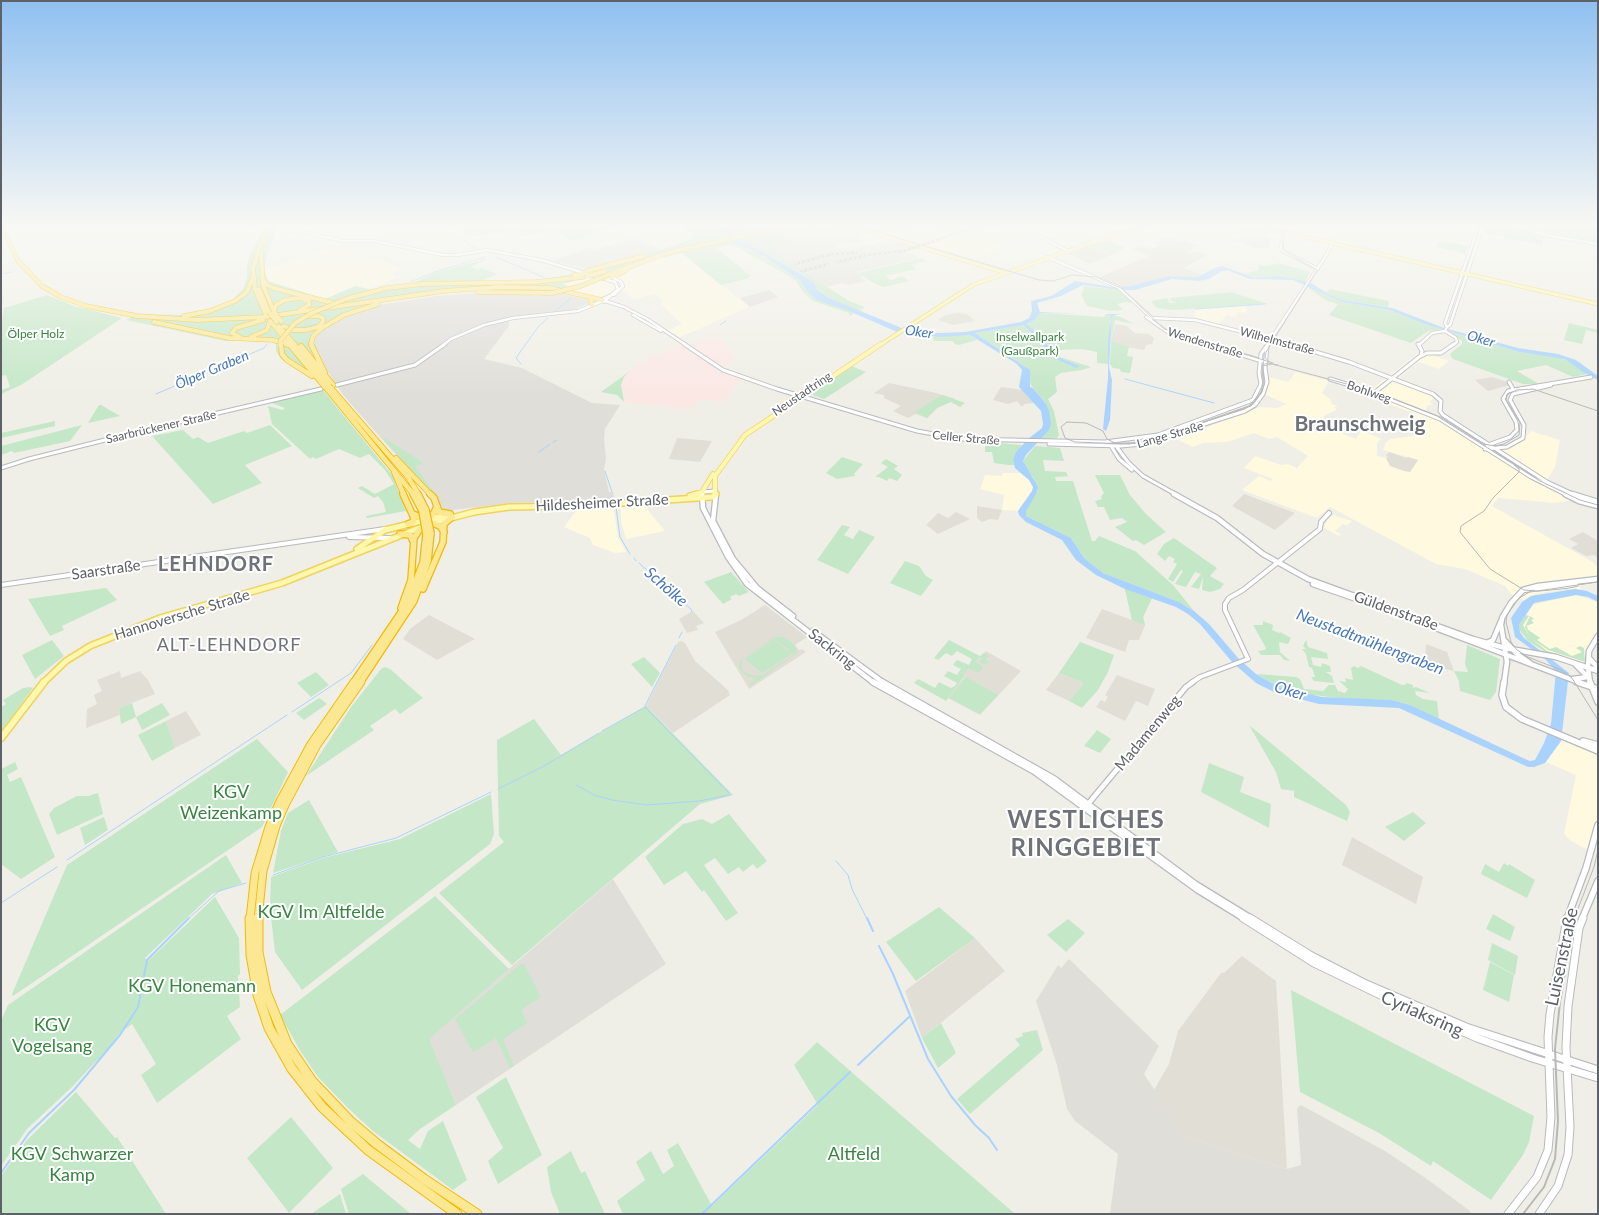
<!DOCTYPE html>
<html>
<head>
<meta charset="utf-8">
<style>
	body { margin:0 }
	#map { position:relative; width:1599px; height:1215px; overflow:hidden; background:#f0efe7; font-family:Lato,sans-serif }
	canvas { display:block }
	.frame { position:absolute; inset:0; border:2px solid #5e6167; pointer-events:none }
</style>
</head>
<body>
<div id="map">
<canvas width="1599" height="1215"></canvas>
<div class="frame"></div>
</div>
<script>
const g = document.querySelector('canvas').getContext('2d');
g.lineJoin = 'round';
function paint(path, color) { g.fillStyle = color; g.fill(path, 'evenodd'); }
const poly = rows => new Path2D(rows.map(r => 'M' + r).join(''));
function strokePath(path, color, width, dash) { g.strokeStyle = color; g.lineWidth = width; g.lineCap = dash ? 'butt' : 'round'; g.setLineDash(dash || []); g.stroke(path); }
function write(font, color, halo, rows, align = 'center') {
  g.font = font + ' Lato,sans-serif'; g.lineWidth = 4; g.setLineDash([]); g.textBaseline = 'middle'; g.strokeStyle = halo; g.fillStyle = color; for (const [text, x, y, turn = 0] of rows) {
    g.save(); g.translate(x, y); g.rotate((+turn || 0) * Math.PI / 180); g.textAlign = isNaN(turn) ? turn : align; if (halo) g.strokeText(text, 0, 0); g.fillText(text, 0, 0); g.restore();
  }
}
const commercial = poly([
	[859,225,925,225,899,237],
	[941,225,993,225,963,231,925,244,904,238,906,236,911,237,918,234,924,235,941,228,937,226],
	[976,231,986,235,982,237,1003,246,974,259,933,246,945,240],
	[335,247,389,263,402,270,390,274,397,277,383,284,367,289,355,286,325,299,268,281,264,269],
	[682,253,749,307,680,337,668,330,682,324,661,304,663,301,656,294,633,299,625,292,614,290,604,296,594,297,572,291,575,290,562,284,595,276,611,281,651,261],
	[1244,305,1247,310,1244,313,1238,312,1235,317,1226,315,1219,324,1195,318,1195,309],
	[1421,351,1449,361,1439,369,1418,362,1398,378,1436,397,1429,402,1433,404,1427,406,1426,410,1423,412,1444,423,1485,450,1505,449,1519,443,1531,431,1560,440,1555,467,1547,480,1590,500,1573,500,1555,503,1498,498,1492,506,1591,561,1598,567,1598,583,1579,586,1582,589,1566,589,1536,594,1524,600,1513,596,1505,586,1465,569,1436,564,1330,507,1317,518,1242,490,1259,476,1271,481,1273,479,1244,468,1255,456,1282,465,1288,464,1297,468,1308,456,1277,437,1269,439,1254,433,1227,442,1203,443,1193,447,1176,439,1260,407,1277,408,1286,404,1266,395,1270,377,1288,382,1296,372,1329,381,1322,393,1330,399,1332,404,1338,406,1334,407,1337,410,1323,416,1325,421,1331,425,1327,427,1356,439,1361,430,1381,439,1377,443,1377,456,1386,458,1410,472,1418,460,1383,450,1385,445,1384,444,1390,439,1420,435,1427,431,1411,424,1416,421,1408,417,1414,413,1382,402,1369,395,1372,389],
	[1003,473,1020,473,1029,480,1033,487,1032,491,1018,511,1002,510,1004,495,980,489,985,475,1002,476],
	[648,504,647,509,665,531,626,539,621,522,621,506],
	[613,505,618,537,626,552,615,553,593,545,590,538,564,527,579,507],
	[1334,515,1352,521,1347,525,1343,524,1335,531,1341,534,1339,536,1324,528,1327,520],
	[1576,595,1598,602,1598,633,1588,648,1586,663,1540,649,1528,641,1519,625,1532,605],
	[1563,739,1598,749,1598,848,1586,849,1571,841,1564,834,1576,775,1546,762]
]);
const industrial = poly([
	[841,225,855,227,853,228,858,231,852,233,859,233,865,236,858,238,861,241,836,246,837,248,855,249,889,241,895,243,901,241,920,248,904,252,907,254,913,253,919,258,857,272,865,281,849,285,842,283,827,287,769,250,794,243,781,235,816,226,822,229],
	[632,238,661,250,588,269,552,261,588,248,594,250],
	[769,290,778,297,750,307,740,298],
	[478,293,536,296,559,293,588,300,590,303,572,310,509,317,509,326,484,359,522,368,592,403,620,405,605,429,604,438,606,459,604,469,609,492,613,492,615,500,511,503,443,511,435,494,389,447,344,396,324,366,313,344,314,338,320,330,340,318,372,306,437,296],
	[613,879,666,964,456,1105,428,1039],
	[1069,959,1159,1046,1144,1074,1185,1136,1287,1169,1301,1165,1297,1108,1301,1105,1385,1151,1427,1179,1470,1211,1471,1214,1110,1214,1118,1154,1075,1121,1067,1109,1057,1065,1036,1001,1058,965,1061,968]
]);
const education = poly([
	[1246,225,1268,229,1264,232,1267,233,1264,237,1271,238,1267,248,1254,248,1237,241,1241,235,1235,233],
	[1170,238,1180,242,1186,241,1196,246,1192,246,1193,250,1187,251,1191,254,1196,251,1208,255,1183,268,1204,275,1198,277,1169,276,1141,285,1127,287,1120,286,1100,277,1149,256,1131,249,1142,246,1150,249,1158,246,1153,243],
	[1088,246,1111,255,1090,264,1069,254],
	[958,313,967,314,975,321,953,325,938,320,946,315],
	[1115,324,1127,326,1135,333,1149,334,1154,338,1152,344,1146,345,1144,350,1121,346,1111,341],
	[1492,377,1507,382,1510,385,1488,391,1475,380],
	[889,383,932,392,956,399,937,408,927,418,916,414,908,418,893,411,901,406,884,398,884,395,874,393],
	[1001,387,1023,390,1034,403,1023,404,1024,406,1021,406,1017,401,1008,404,993,400],
	[677,438,712,441,700,462,669,459],
	[1389,452,1406,458,1408,457,1418,460,1410,472,1404,471,1390,466,1386,458,1388,457,1386,455],
	[1244,494,1295,513,1275,530,1232,506],
	[977,506,1002,510,998,520,990,519,982,522,977,518],
	[956,512,970,519,938,534,926,525,938,513,948,518],
	[1583,532,1598,541,1598,558,1594,555,1586,556,1571,548,1578,544,1569,539],
	[1125,589,1152,598,1143,617,1145,625,1139,640,1129,640,1125,652,1086,638,1102,609,1132,620],
	[765,605,807,637,795,645,799,650,802,649,806,652,749,689,715,632,741,620],
	[693,611,704,623,696,626,698,630,687,633,679,619],
	[429,615,475,639,437,660,403,639,410,629],
	[681,641,685,643,695,661,728,690,730,695,673,733,646,706,678,642],
	[1426,644,1447,652,1454,671,1425,664],
	[986,651,1021,671,980,715,948,698,965,677,962,675],
	[120,671,121,678,140,671,148,680,155,694,119,708,120,715,86,728,87,709,97,704,94,695,102,691,97,680],
	[1059,673,1084,683,1069,701,1046,690],
	[1117,675,1155,689,1148,706,1136,701,1125,721,1096,707,1101,700,1105,702,1108,697,1105,695],
	[186,711,201,735,175,748,166,721],
	[1352,837,1423,877,1416,904,1342,865],
	[975,938,1005,971,922,1038,905,991],
	[1242,956,1276,981,1287,1169,1185,1136,1154,1090,1169,1064,1178,1031,1221,973,1225,972]
]);
const medical = poly([
	[704,338,718,338,722,341,736,360,714,369,742,380,734,386,736,387,723,402,701,399,691,409,624,402,621,387,624,377,630,370,650,357,679,345,685,349]
]);
const green = poly([
	[447,225,618,225,572,241,556,231,521,236,516,231,466,237,464,228],
	[679,225,767,225,744,233,669,251,680,252,731,241,738,243,758,253,800,280,806,290,819,299,854,313,850,316,849,313,813,301,803,292,796,281,789,276,731,244,716,248,751,276,748,277,750,278,721,285,682,253,636,264,605,279,595,276,563,284,576,290,552,294,524,296,478,293,476,286,369,301,372,306,348,315,331,323,317,334,313,344,324,366,303,372,281,359,276,351,276,344,271,341,226,341,126,320,137,314,182,315,214,309,231,301,243,289,247,278,247,265,252,249,262,232,266,231,274,232,276,234,270,246,264,268,268,281,325,299,355,286,378,291,406,286,540,283,543,279,573,274,661,250,691,239,693,234],
	[814,225,821,225,782,235,795,243,770,250,849,301,865,307,860,311,829,298,817,290,813,283,803,274,741,239],
	[1486,225,1508,225,1544,235,1542,245,1484,233],
	[1519,225,1598,225,1598,242,1557,236],
	[1107,240,1125,248,1111,255,1089,246],
	[1443,241,1468,246,1465,254,1437,247,1437,243],
	[922,258,926,261,911,265,916,269,886,276,891,280,902,276,909,281,894,285,884,287,874,283,858,273],
	[486,259,487,259,471,267,477,269,482,268,497,274,481,281,411,284,435,273],
	[1278,263,1310,272,1305,282,1278,276,1257,278,1244,274,1259,270,1258,265,1267,266],
	[1082,286,1119,290,1133,303,1126,302,1117,304,1123,310,1111,311,1087,306,1081,295,1084,288],
	[1309,286,1343,302,1390,310,1443,329,1428,331,1411,343,1329,315,1338,304,1327,301,1308,288],
	[1330,289,1389,301,1388,307,1343,300,1326,293],
	[1231,292,1268,304,1173,310,1156,308,1151,301,1167,298,1170,303,1177,303,1171,301,1170,298],
	[47,295,74,306,122,318,21,385,1,394,1,390,10,387,6,375,1,376,1,324,4,308],
	[1040,313,1104,317,1106,314,1110,315,1111,317,1108,364,1097,363,1097,352,1082,349,1057,350,1060,357,1091,367,1082,370,1061,373,1055,377,1057,392,1048,399,1054,411,1059,435,1057,438,1045,439,1041,439,1046,404,1031,385,1026,367,975,333,1027,324,1035,320],
	[1112,315,1121,317,1134,324,1115,320,1111,341,1129,347,1127,356,1133,357,1130,373,1121,372,1120,369,1113,368,1110,364],
	[1569,323,1598,330,1598,333,1586,330,1582,344,1564,340],
	[1448,331,1519,352,1562,358,1572,362,1587,374,1573,377,1546,365,1517,371,1539,384,1523,384,1453,359,1450,355,1452,352,1462,344,1462,341],
	[970,335,977,340,959,345,955,344,953,341,934,341,933,336],
	[851,366,866,372,824,399,812,395,817,391,815,389],
	[630,371,624,377,621,385,624,402,617,395,601,392],
	[322,389,393,476,406,511,367,518,366,516,386,512,383,502,378,496,374,498,358,488,362,486,375,494,394,484,385,470,369,454,360,458,339,449,316,459,313,457,310,459,272,424,268,406,282,410,285,408,269,402],
	[942,395,965,403,960,407,951,402,937,408,927,418,915,412],
	[99,405,101,405,120,416,88,423],
	[55,421,55,426,1,438,1,433],
	[82,425,70,441,14,453,12,451,1,455,1,446],
	[270,425,292,446,245,465,262,483,213,504,152,436,183,430,193,439,198,437,208,443,244,431,247,433],
	[382,438,386,439,424,463,415,466,439,500],
	[985,443,997,443,1022,445,1013,460,1014,465,1008,465,994,463,992,452,985,452],
	[1035,446,1060,448,1064,461,1043,460,1045,471,1066,472,1068,476,1071,476,1055,477,1056,481,1073,481,1092,541,1095,541,1099,536,1135,551,1173,585,1194,611,1179,602,1103,573,1084,558,1071,538,1026,516,1025,513,1028,505,1036,494,1034,479,1026,468,1023,461],
	[842,457,863,464,854,474,855,476,837,479,826,473],
	[886,459,898,466,894,469,902,475,897,481,889,478,887,481,879,477,875,477,888,467,881,463],
	[1095,475,1120,475,1130,495,1146,514,1166,532,1144,545,1136,540,1133,541,1115,527,1127,522,1122,518,1110,520,1104,507,1098,507,1095,501,1102,499,1101,496,1104,493],
	[842,525,850,527,844,535,853,539,859,530,875,537,848,574,817,560],
	[1174,538,1217,568,1210,576,1224,584,1220,589,1210,592,1202,590,1203,577,1199,589,1191,587,1201,574,1195,572,1186,587,1175,584,1183,571,1181,570,1173,582,1168,579,1177,564,1173,562,1175,559,1169,556,1165,561,1157,554,1164,544],
	[905,561,919,566,926,576,933,580,921,596,890,583],
	[731,572,749,592,739,596,736,594,730,597,732,599,723,604,704,582],
	[106,588,117,600,62,626,64,630,50,636,28,599],
	[1125,589,1152,598,1143,617,1145,625,1132,620],
	[1526,615,1529,616,1523,625,1530,638,1525,627,1530,616,1534,619,1531,620,1534,623,1526,626,1528,628,1527,629,1540,638,1537,640,1550,649,1556,647,1572,656,1582,652,1576,648,1580,646,1584,648,1585,662,1548,650,1532,639,1547,651,1557,655,1547,653,1528,641,1519,629,1519,625],
	[1263,621,1273,625,1272,630,1279,633,1280,632,1291,638,1288,644,1279,642,1280,652,1290,661,1284,660,1280,655,1261,655,1258,651,1265,650,1266,648,1253,625,1263,625],
	[775,637,783,637,791,642,796,648,797,653,751,686,749,684,757,678,747,677,743,673,739,667,740,661],
	[776,638,775,640,789,650,789,652,774,640,745,659,762,673,791,654,789,652,792,654,794,652,793,655,763,675,754,676,744,672,741,665,743,659],
	[52,640,64,656,35,679,22,655],
	[949,640,980,656,984,653,989,656,985,659,989,662,985,665,979,662,982,658,980,657,975,662,983,667,978,673,969,668,963,675,965,676,946,701,914,683,918,679,935,688,939,682,951,688,955,686,957,683,944,676,948,671,957,675,961,669,953,665,957,660,969,665,972,659,957,651,952,656,946,653,938,660,934,658],
	[1306,640,1308,647,1327,653,1328,659,1311,657,1313,665,1321,667,1322,663,1330,666,1331,672,1326,672,1332,676,1334,683,1314,681,1311,677,1315,677,1312,668,1309,667,1306,654,1302,649,1306,649,1303,646],
	[1080,642,1114,655,1108,672,1098,690,1082,708,1069,701,1084,683,1059,673],
	[1467,645,1500,659,1496,692,1490,700,1460,691,1459,681,1454,671,1468,672,1465,664],
	[644,657,660,673,652,687,631,664],
	[1354,666,1358,668,1361,666,1402,685,1405,685,1406,683,1413,685,1413,688,1416,687,1430,693,1415,691,1416,695,1423,699,1437,701,1439,719,1410,705,1392,700,1346,699,1297,693,1279,687,1257,674,1296,677,1300,679,1304,689,1323,691,1329,685,1335,685,1338,691,1345,693,1348,689,1339,681,1346,682,1345,678,1353,680,1351,668],
	[385,667,390,669,423,698,400,714,395,709,370,726,374,730,306,776,351,707,381,669],
	[316,672,329,685,311,697,297,683],
	[966,677,998,695,980,714,949,698],
	[30,687,33,688,1,731,1,707,6,704,3,700,23,688],
	[319,698,327,704,304,720,296,713],
	[132,703,136,717,162,703,170,715,142,730,136,717,121,724,119,708],
	[646,706,733,795,700,804,512,965,439,893,504,842,499,836,497,740,534,719,561,755],
	[166,721,175,748,152,761,138,735],
	[1249,725,1346,805,1350,812,1347,821,1294,797,1294,791,1281,789,1276,772],
	[1097,730,1111,739,1100,753,1084,746],
	[257,739,288,772,262,827,13,996,12,994,67,865],
	[15,762,18,769,7,775,10,782,21,777,55,857,21,879,1,864,1,769],
	[1209,763,1244,777,1240,792,1271,804,1269,828,1201,792],
	[98,793,103,814,57,835,49,814,54,808,77,796,88,796],
	[491,794,494,834,490,844,302,990,275,952,270,908,271,877,323,858,400,839],
	[309,800,338,852,273,873,281,831,288,813],
	[1413,812,1426,823,1404,841,1385,827],
	[729,814,767,861,757,869,753,864,743,872,739,867,728,874,715,858,704,865,738,913,726,921,704,890,702,892,686,871,664,885,645,857,683,824,702,819,712,824],
	[104,817,108,830,85,845,80,828],
	[226,855,242,883,212,894,145,958,148,961,215,897,239,938,240,974,238,976,240,1007,227,1016,241,1039,157,1103,141,1075,156,1064,132,1024,120,1033,99,1061,98,1059,73,1086,27,1129,1,1166,1,1021,8,1005],
	[1504,863,1508,866,1509,864,1535,880,1527,898,1481,874,1485,864,1499,872],
	[435,896,509,969,429,1039,456,1105,420,1129,408,1140,420,1149,428,1131,443,1121,467,1180,453,1190,373,1131,350,1110,318,1077,301,1052,280,1015],
	[939,907,975,938,916,981,886,942],
	[1493,914,1515,927,1510,941,1486,929],
	[1068,919,1085,933,1066,952,1047,935],
	[1492,943,1518,956,1515,975,1488,960],
	[1490,962,1514,975,1509,1002,1483,990],
	[521,964,524,964,541,997,521,1010,527,1023,503,1039,514,1066,510,1068,496,1038,473,1052,455,1019],
	[1291,990,1534,1116,1529,1142,1523,1155,1491,1200,1433,1161,1431,1166,1379,1133,1300,1092],
	[941,1023,956,1053,938,1068,922,1038],
	[1037,1030,1043,1050,970,1114,957,1099,1020,1045,1015,1039,1023,1036,1022,1033],
	[817,1042,999,1200,1015,1214,623,1214,617,1201,645,1180,636,1162,651,1151,663,1174,674,1166,667,1150,678,1143,712,1206,818,1105,794,1065],
	[506,1077,542,1155,498,1184,488,1161,503,1148,476,1097],
	[76,1092,115,1138,117,1137,166,1214,1,1214,1,1176,27,1140],
	[291,1117,333,1168,289,1213,247,1158],
	[571,1151,581,1173,585,1171,605,1214,560,1214,551,1192,547,1167],
	[363,1174,411,1214,349,1214,341,1189],
	[340,1194,346,1214,311,1214]
]);
const water = poly([
	[710,225,720,225,733,234,803,275,814,283,817,290,829,298,909,331,939,333,965,332,1021,322,1029,318,1032,311,1031,301,1051,296,1075,281,1113,287,1131,286,1169,276,1198,277,1214,268,1222,266,1255,278,1278,276,1295,279,1311,283,1328,294,1343,300,1392,308,1444,328,1518,348,1558,354,1576,360,1598,376,1598,380,1583,372,1565,359,1519,352,1425,324,1390,310,1343,302,1293,280,1250,279,1227,270,1222,271,1209,279,1199,281,1172,279,1135,290,1119,290,1083,285,1061,296,1037,303,1040,312,1082,314,1040,313,1035,320,1027,324,1045,343,1054,350,1060,358,1079,366,1077,368,1056,359,1024,325,975,333,1030,370,1030,387,1033,388,1046,404,1049,411,1051,423,1049,430,1026,455,1023,461,1038,487,1036,494,1026,511,1026,516,1071,538,1084,558,1103,573,1179,602,1194,611,1209,624,1239,659,1256,674,1279,687,1322,697,1392,700,1410,705,1523,758,1530,761,1535,760,1544,743,1551,724,1556,671,1546,660,1515,637,1511,618,1522,602,1531,596,1575,589,1587,591,1598,596,1598,602,1588,597,1576,595,1534,603,1519,625,1520,632,1524,638,1569,673,1561,741,1545,763,1534,767,1528,767,1399,708,1319,704,1276,693,1256,683,1232,662,1200,624,1188,614,1176,607,1125,589,1096,575,1076,560,1062,540,1026,522,1019,515,1018,511,1032,491,1033,487,1029,480,1015,468,1013,460,1016,452,1029,438,1042,428,1043,424,1041,411,1019,387,1022,370,1017,364,970,335,941,337,897,332,849,311,817,300,806,290,800,280,758,253,731,241],
	[1105,314,1120,314,1112,316,1109,367,1112,380,1110,420,1106,431,1103,429,1108,378,1108,340,1111,319,1110,315]
]);
const streamFar1 = poly([
	[767,225,767,227],
	[449,227,457,229,463,240,475,248],
	[769,233,771,236,781,236],
	[496,257,543,277],
	[1278,269,1283,272],
	[1,274,12,272],
	[410,282,435,272,485,257],
	[376,307,382,305],
	[1195,309,1265,304],
	[556,310,571,298],
	[720,325,726,321],
	[303,328,316,324],
	[521,364,516,358,538,327,548,318],
	[1125,379,1214,403],
	[156,394,264,348,267,344],
	[553,442,557,440],
	[539,452,550,444],
	[605,471,612,492],
	[616,507,620,537,630,554],
	[634,558,636,561],
	[639,563,692,610,691,612],
	[679,638,682,632],
	[645,706,676,645],
	[645,707,729,793],
	[292,712,351,673,372,645],
	[602,731,645,707],
	[576,785,594,795,612,800,647,805,699,801,730,795],
	[498,789,544,766,599,733],
	[67,860,287,715],
	[836,861,848,875,852,889,867,919],
	[273,875,323,857,396,838,491,792],
	[1,903,57,867],
	[188,919,219,891,246,883]
]);
const stream = poly([
	[867,918,873,931],
	[879,946,893,974,928,1059,951,1096,975,1125,989,1138,997,1150],
	[858,1065,909,1017],
	[1,1173,29,1133,74,1090,120,1035,138,1007,147,960,189,918],
	[702,1214,850,1072]
]);
const tertiaryFar3 = poly([
	[1017,225,1070,252],
	[1512,225,1545,235,1598,244],
	[1283,231,1281,248,1283,251,1318,269],
	[601,300,609,296],
	[1447,327,1450,325,1483,225],
	[1445,331,1447,327,1445,323,1479,225],
	[1445,331,1456,338,1457,342,1453,345],
	[443,345,451,339,484,325,513,318,578,311,605,300],
	[1419,345,1432,333,1445,331]
]);
const tertiaryFar2 = poly([
	[1418,344,1422,351,1421,355],
	[1509,382,1513,389],
	[337,385,415,365,445,344],
	[1551,385,1513,394,1510,400,1524,425,1523,438,1507,447,1485,449,1488,445,1510,437,1517,430,1516,422,1503,399,1508,391,1591,377],
	[1374,393,1419,357,1427,353,1441,353,1454,344],
	[1,468,29,459,145,430,321,389]
]);
const tertiaryFar1 = poly([
	[349,537,390,538],
	[1,585,385,529],
	[1523,590,1566,586,1576,584,1575,582],
	[1225,609,1225,604,1229,598,1243,590,1320,529,1321,522,1329,513],
	[1191,683,1200,677,1248,659,1225,610]
]);
const tertiary = poly([
	[1088,804,1186,687,1193,682]
]);
const secondaryFar4 = poly([
	[250,225,308,233,343,241,374,241,443,255,457,255,487,250,541,260,615,282,618,289,604,302],
	[1047,257,1118,287,1152,318,1195,320,1294,345],
	[1321,264,1333,243],
	[613,278,620,281,623,286,614,295],
	[602,300,624,307,647,319,686,345],
	[633,315,661,331],
	[1146,317,1169,333,1209,345],
	[1267,345,1321,263]
]);
const secondaryFar3 = poly([
	[684,344,723,370,777,389,917,431,962,439,1105,442,1158,435,1253,400,1261,384,1259,373,1261,354,1268,344],
	[1205,344,1262,361],
	[1289,344,1349,362,1433,394,1441,401,1440,411,1443,415,1547,482,1575,495],
	[1330,379,1369,391,1440,419,1531,477,1567,495],
	[1049,444,1121,446,1142,444,1245,411,1255,405,1263,394,1267,382,1265,368,1267,346],
	[1111,446,1119,459,1132,470],
	[1116,446,1128,462,1143,476,1177,495],
	[701,495,702,492,715,491]
]);
const secondaryFar2 = poly([
	[702,494,703,508,728,557,747,584,874,683],
	[716,494,713,521,733,559,757,588,793,616],
	[1174,494,1217,518,1263,554,1308,579,1473,639,1505,648,1556,657,1598,671],
	[1565,494,1579,501,1598,506],
	[1572,494,1598,502],
	[1313,584,1380,607,1581,683],
	[813,631,884,683],
	[1504,640,1517,654,1530,663],
	[1487,643,1493,640,1501,621],
	[1589,658,1598,668],
	[1575,664,1588,677],
	[1573,679,1588,677],
	[1504,683,1507,662,1501,625,1502,618,1511,603,1523,590,1538,586,1598,579],
	[1590,683,1588,667,1589,651,1598,636]
]);
const secondaryFar1 = poly([
	[873,682,1034,771,1198,890,1245,919],
	[882,682,1054,779,1195,884,1252,919],
	[1504,682,1502,695,1506,707,1522,719,1598,751],
	[1577,682,1598,689],
	[1590,682,1598,702],
	[1583,741,1598,745],
	[1567,919,1586,868,1598,825],
	[1582,919,1598,881]
]);
const secondary = poly([
	[1243,918,1314,963,1395,1002,1477,1038,1532,1058,1598,1078],
	[1250,918,1310,955,1366,984,1466,1027,1598,1070],
	[1508,1214,1537,1177,1548,1150,1551,1117,1548,1037,1550,1014,1567,918],
	[1539,1214,1558,1186,1568,1155,1570,1127,1566,1047,1568,1006,1579,928,1583,918]
]);
const primaryFar3 = poly([
	[849,225,1006,273],
	[1253,225,1598,304],
	[880,345,973,285,1116,234,1151,225]
]);
const primaryFar2 = poly([
	[780,407,802,392],
	[693,495,702,492,713,474],
	[715,495,715,476,745,435,881,344]
]);
const primaryFar1 = poly([
	[690,496,697,494],
	[432,523,474,512,509,507,578,506,712,497,716,494],
	[357,549,385,530,450,514],
	[43,683,66,661,90,646,160,618,282,583,424,526]
]);
const primary = poly([
	[1,738,44,682]
]);
const motorwayFar4 = poly([
	[1,225,18,261,42,286,61,297,86,306,137,316,198,320,264,317,444,291,500,287,550,288,602,300],
	[261,251,263,285,274,312],
	[587,271,644,256],
	[610,274,667,253,765,231,803,225],
	[574,275,591,272],
	[262,277,267,285,273,288,337,304],
	[603,278,612,277,625,271],
	[259,289,269,312],
	[478,292,552,293],
	[346,299,387,288,423,284,536,282,583,277],
	[591,300,592,305],
	[274,312,276,305,285,300,300,298,309,301,309,305,300,310],
	[265,313,255,289,253,268,259,248,268,231],
	[184,316,210,311,235,301,247,292,253,276],
	[270,321,290,345],
	[154,322,229,338,273,340,290,345],
	[279,326,295,345],
	[284,326,292,330,305,330,318,327,323,322,323,318,318,316,306,316],
	[240,337,232,333,236,328,263,320],
	[251,337,267,330,270,321],
	[311,345,313,336,322,328,344,315,378,304]
]);
const motorwayFar3 = poly([
	[286,344,290,345],
	[289,344,325,387],
	[294,344,329,386],
	[311,344,325,373],
	[301,346,333,385],
	[282,354,287,360,312,376],
	[331,388,408,477,419,495],
	[327,389,414,495],
	[396,458,431,495],
	[394,472,404,495]
]);
const motorwayFar2 = poly([
	[403,494,414,518,413,522,408,524],
	[413,494,422,511],
	[418,494,426,510],
	[430,494,434,498,439,512,450,514],
	[413,514,427,520,434,513,437,506],
	[432,523,440,526,444,532],
	[400,534,410,535,413,541],
	[423,589,443,542,444,524,452,517],
	[401,608,411,580,414,538,422,526],
	[353,683,408,602,423,562,426,534],
	[360,683,414,601,428,561,431,533]
]);
const motorwayFar1 = poly([
	[250,919,255,873,269,827,279,803,311,744,354,682],
	[258,919,263,871,276,826,285,805,317,745,361,682]
]);
const motorway = poly([
	[250,918,251,955,258,995,269,1028,292,1069,322,1107,368,1150,457,1214],
	[258,918,258,952,266,992,287,1044,312,1081,351,1122,377,1144,424,1179,477,1214]
]);
const tramFar1 = poly([
	[854,225,1039,280,1053,281,1072,275,1096,277,1121,288,1164,329,1273,363],
	[1270,362,1265,358,1266,352,1317,270,1283,250,1283,225],
	[1067,422,1086,423,1103,431,1107,439,1115,443,1135,443,1129,444,1075,442,1065,438,1061,427,1067,422],
	[1138,442,1151,440,1249,406,1261,392,1263,381,1262,365,1268,363,1278,365],
	[1138,442,1152,440,1251,406,1262,392,1264,385,1263,366,1272,364,1373,391,1437,416,1540,481,1580,500,1598,505],
	[1135,443,1138,442],
	[1135,443,1138,442],
	[1484,444,1495,446,1504,444,1519,435,1520,422,1506,400,1507,394,1517,390,1533,389,1598,411],
	[1514,465,1519,469,1519,472,1493,498,1484,511,1461,526,1460,532,1490,569,1524,590,1537,591,1598,582],
	[1533,590,1519,598,1507,615,1506,622,1511,642,1517,650,1528,657,1561,670,1572,678,1598,720],
	[1574,919,1594,867,1598,850]
]);
const tram = poly([
	[1523,1214,1544,1187,1555,1159,1558,1121,1555,1049,1560,1002,1574,918]
]);
const rail = poly([
	[837,262,867,255,904,251,964,231,999,225],
	[795,264,832,254,856,253],
	[802,271,828,264]
]);
const motorwayBridgeFar2 = poly([
	[271,231,275,226],
	[588,276,605,271],
	[552,293,581,286,610,274],
	[269,312,276,321],
	[274,312,281,321],
	[280,345,281,340,295,323,312,313,346,299]
]);
const motorwayBridgeFar1 = poly([
	[281,344,282,354],
	[329,386,331,388],
	[325,387,327,389]
]);
const motorwayBridge = poly([
	[426,510,431,533],
	[422,511,426,534]
]);
const farParknames = [
	["Ölper Holz",36,334],
	["Inselwallpark",1030,337],
	["(Gaußpark)",1030,351]
];
const farStreetnames = [
	["Wilhelmstraße",1277,341,15],
	["Wendenstraße",1205,343,17],
	["Bohlweg",1369,392,19],
	["Neustadtring",802,394,-34],
	["Saarbrückener Straße",161,427,-13],
	["Lange Straße",1170,435,-16],
	["Celler Straße",966,438,5]
];
const farWaternames = [
	["Oker",919,332,8],
	["Oker",1481,339,16],
	["Ölper Graben",212,370,-23]
];
const streetNames = [
	["Hildesheimer Straße",602,503,-3],
	["Saarstraße",106,570,-8],
	["Güldenstraße",1396,611,20],
	["Hannoversche Straße",182,615,-17],
	["Sackring",832,649,38],
	["Madamenweg",1148,733,-50]
];
const waterNames = [
	["Schölke",666,587,41],
	["Neustadtmühlengraben",1370,642,21],
	["Oker",1290,691,17]
];
const quarterNames = [
	["ALT-LEHNDORF",229,645]
];
const nearParknames = [
	["KGV",231,792],
	["Weizenkamp",231,813],
	["KGV Im Altfelde",321,912],
	["KGV Honemann",192,986],
	["KGV",52,1025],
	["Vogelsang",52,1046],
	["KGV Schwarzer",72,1154],
	["Kamp",72,1175],
	["Altfeld",854,1154]
];
const nearStreetnames = [
	["Luisenstraße",1562,957,-78],
	["Cyriaksring",1422,1014,24]
];
const districtNames = [
	["LEHNDORF",216,565]
];
const farTownnames = [
	["Braunschweig",1360,424]
];
const nearDistrictnames = [
	["WESTLICHES",1086,820],
	["RINGGEBIET",1086,848]
];
paint(commercial, '#fef9df');
paint(industrial, '#dfded9');
paint(education, '#e0ded5');
paint(medical, '#fbe8e5');
paint(green, '#c4e7c7');
paint(water, '#a9d3fe');
strokePath(streamFar1, '#a9d3fe', 1);
strokePath(stream, '#a9d3fe', 2);
strokePath(tertiaryFar3, '#b7b9bd', 4);
strokePath(tertiaryFar2, '#b7b9bd', 5);
strokePath(tertiaryFar1, '#b7b9bd', 6);
strokePath(tertiary, '#b7b9bd', 7);
strokePath(secondaryFar4, '#b8bac0', 4);
strokePath(secondaryFar3, '#b8bac0', 5);
strokePath(secondaryFar2, '#b8bac0', 7);
strokePath(secondaryFar1, '#b8bac0', 8);
strokePath(secondary, '#b8bac0', 9);
strokePath(primaryFar3, '#f0d260', 4.5);
strokePath(primaryFar2, '#f0d260', 5.5);
strokePath(primaryFar1, '#f0d260', 8);
strokePath(primary, '#f0d260', 9);
strokePath(motorwayFar4, '#f4ba03', 5);
strokePath(motorwayFar3, '#f4ba03', 6);
strokePath(motorwayFar2, '#f4ba03', 8);
strokePath(motorwayFar1, '#f4ba03', 9);
strokePath(motorway, '#f4ba03', 11);
strokePath(tertiaryFar3, '#fff', 2.5);
strokePath(tertiaryFar2, '#fff', 3);
strokePath(tertiaryFar1, '#fff', 4);
strokePath(tertiary, '#fff', 4.5);
strokePath(secondaryFar4, '#fff', 2.5);
strokePath(secondaryFar3, '#fff', 3);
strokePath(secondaryFar2, '#fff', 4.5);
strokePath(secondaryFar1, '#fff', 5.5);
strokePath(secondary, '#fff', 7);
strokePath(primaryFar3, '#fef7ae', 3);
strokePath(primaryFar2, '#fef7ae', 4);
strokePath(primaryFar1, '#fef7ae', 5);
strokePath(primary, '#fef7ae', 6);
strokePath(motorwayFar4, '#fce893', 4);
strokePath(motorwayFar3, '#fce893', 4.5);
strokePath(motorwayFar2, '#fce893', 5.5);
strokePath(motorwayFar1, '#fce893', 7);
strokePath(motorway, '#fce893', 9);
strokePath(tramFar1, '#b7b8b8', 1);
strokePath(tram, '#b7b8b8', 2);
strokePath(rail, '#b7b8b8', 2.5);
strokePath(rail, '#fff', 1, [2.5]);
strokePath(motorwayBridgeFar2, '#f4ba03', 5, []);
strokePath(motorwayBridgeFar1, '#f4ba03', 6, []);
strokePath(motorwayBridge, '#f4ba03', 8, []);
strokePath(motorwayBridgeFar2, '#fce893', 4);
strokePath(motorwayBridgeFar1, '#fce893', 4.5);
strokePath(motorwayBridge, '#fce893', 5.5);
const sky = g.createLinearGradient(0, 0, 0, 395);
sky.addColorStop(0, '#8fc0f1');
sky.addColorStop(0.57, '#f8f8f4');
sky.addColorStop(1, '#f8f8f400');
g.fillStyle = sky;
g.fillRect(0, 0, 1599, 395);
write('12px', '#378640', '#fff', farParknames);
write('12px', '#5e6167', '#fff', farStreetnames);
write('italic 14px', '#4778ba', '#fff', farWaternames);
write('15px', '#5e6167', '#fff', streetNames);
write('italic 16px', '#4778ba', '#fff', waterNames);
g.letterSpacing = '1px';
write('18px', '#6f7379', '#fff', quarterNames);
g.letterSpacing = '0px';
write('18px', '#378640', '#fff', nearParknames);
write('18px', '#5e6167', '#fff', nearStreetnames);
g.letterSpacing = '1px';
write('bold 20px', '#6f7379', '#fff', districtNames);
g.letterSpacing = '0px';
write('bold 21px', '#6f7379', '#fff', farTownnames);
g.letterSpacing = '1px';
write('bold 24px', '#6f7379', '#fff', nearDistrictnames);
g.letterSpacing = '0px';
</script>
</body>
</html>
